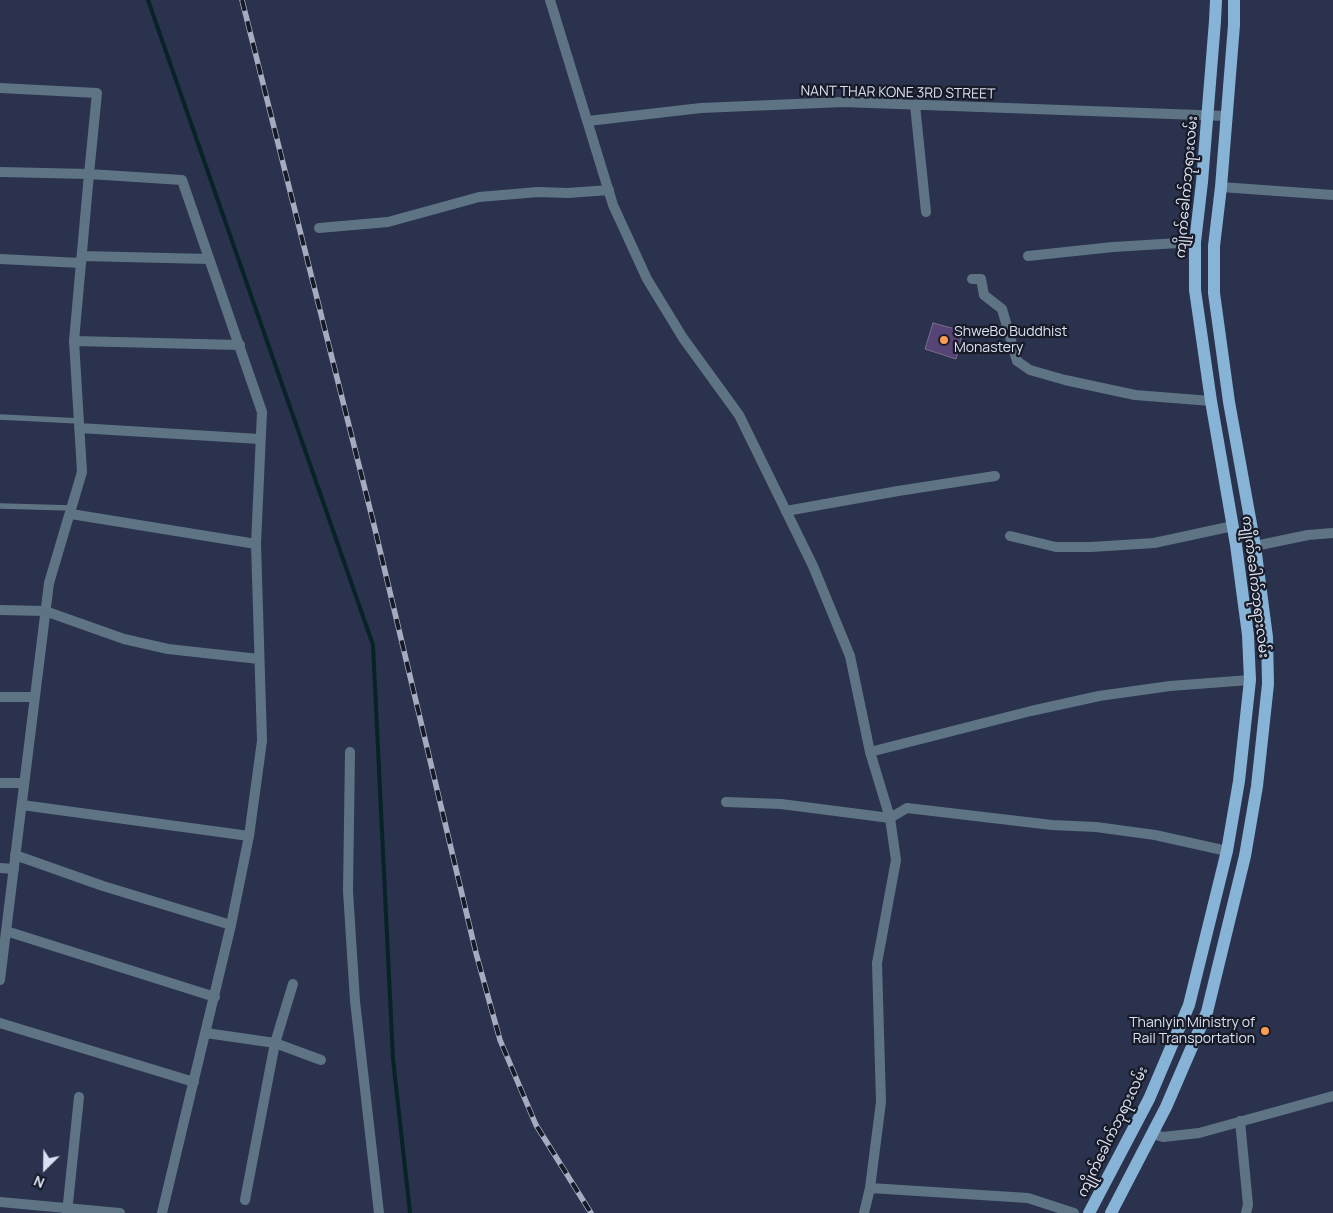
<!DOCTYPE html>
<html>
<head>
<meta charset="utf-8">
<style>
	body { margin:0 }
	#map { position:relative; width:1333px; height:1213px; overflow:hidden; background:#2a324d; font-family:Manrope,sans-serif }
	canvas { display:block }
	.north { position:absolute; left:20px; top:1143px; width:50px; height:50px; -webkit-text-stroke:4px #171a27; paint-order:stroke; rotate:203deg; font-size:14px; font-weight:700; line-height:20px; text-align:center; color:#dbe1f2 }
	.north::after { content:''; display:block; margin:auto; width:18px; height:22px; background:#dbe1f2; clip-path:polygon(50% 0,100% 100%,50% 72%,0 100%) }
</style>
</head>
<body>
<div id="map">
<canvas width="1333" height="1213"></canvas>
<div class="north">N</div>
</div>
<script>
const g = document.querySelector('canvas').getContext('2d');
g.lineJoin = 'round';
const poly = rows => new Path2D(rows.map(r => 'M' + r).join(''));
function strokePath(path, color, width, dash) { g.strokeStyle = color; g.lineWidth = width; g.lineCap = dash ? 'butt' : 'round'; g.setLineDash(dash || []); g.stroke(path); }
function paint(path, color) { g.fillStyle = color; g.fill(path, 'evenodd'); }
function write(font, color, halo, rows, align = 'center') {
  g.font = font + ' Manrope,"Noto Sans Myanmar",sans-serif'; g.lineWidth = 4.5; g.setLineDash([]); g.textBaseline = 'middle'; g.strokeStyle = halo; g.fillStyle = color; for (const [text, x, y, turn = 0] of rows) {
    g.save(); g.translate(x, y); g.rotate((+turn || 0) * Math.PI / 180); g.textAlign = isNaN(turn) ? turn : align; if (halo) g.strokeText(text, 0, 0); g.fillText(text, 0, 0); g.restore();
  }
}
const stream = poly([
	[148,0,373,645,393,1059,410,1213]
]);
const building = poly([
	[933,323,963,331,956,359,925,349,933,323]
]);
const service = poly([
	[0,417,79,421],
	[0,506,72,508]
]);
const minor = poly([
	[0,88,97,93,89,174,74,341,82,472,49,583,0,980],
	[915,105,926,212],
	[588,121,701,108,843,102,1226,116],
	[0,172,89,174,182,180,262,412,256,544,262,741,249,836,231,925,162,1213],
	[1221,187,1333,195],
	[319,228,388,222,479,197,538,192,568,193,609,190],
	[82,256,209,259],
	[1028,256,1113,247,1195,242],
	[0,259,81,263],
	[972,279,981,279,984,295,1002,309,1017,361,1030,370,1065,380,1135,395,1211,401],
	[74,341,240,345],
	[79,428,260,439],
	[786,511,898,491,995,476],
	[71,514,256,544],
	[1010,536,1056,547,1091,547,1154,543,1233,526],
	[1255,546,1308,535,1333,533],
	[0,610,45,611,124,639,168,649,259,659],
	[0,697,35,697],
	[350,752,348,891,355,1001,379,1213],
	[870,752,1031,711,1099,696,1170,686,1250,680],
	[0,783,24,783],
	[726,802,781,804,890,818,907,808,1052,825,1096,827,1155,835,1227,851],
	[22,805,249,836],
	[15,855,103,886,231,925],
	[0,868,14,869],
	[6,931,215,997],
	[0,1023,194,1082],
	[206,1033,275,1043,293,984],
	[1240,1121,1248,1205,1246,1213],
	[1153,1134,1163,1137,1199,1133,1333,1096],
	[245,1200,275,1043,321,1060],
	[0,1202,120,1213],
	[67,1213,79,1097]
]);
const tertiary = poly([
	[550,0,613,205,647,279,683,338,739,415,813,566,850,656,870,752,890,818,896,860,877,963,881,1102,870,1188,1028,1198,1074,1213],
	[864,1213,870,1188]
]);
const primary = poly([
	[1089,1213,1149,1099,1189,1005,1227,851,1239,781,1250,680,1248,635,1236,545,1211,401,1195,290,1195,242,1202,182,1215,21,1216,0],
	[1111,1213,1166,1107,1207,1012,1245,856,1257,786,1268,684,1267,637,1255,546,1229,402,1214,293,1214,246,1221,187,1234,25,1234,0]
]);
const rail = poly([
	[242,0,373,521,476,953,500,1040,536,1125,591,1213]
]);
const markers = [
	[944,340,5,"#fc9d53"],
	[1265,1031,5,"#fc9d53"]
];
const streetNames = [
	["NANT THAR KONE 3RD STREET",898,93,1],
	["ကျိုက်ခေါက်ဘုရားလမ်း",1187,187,-85],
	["ကျိုက်ခေါက်ဘုရားလမ်း",1255,587,83],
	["ကျိုက်ခေါက်ဘုရားလမ်း",1113,1132,-64]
];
const poiNames = [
	["ShweBo Buddhist",954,332],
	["Monastery",954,348],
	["Thanlyin Ministry of",1255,1023,"right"],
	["Rail Transportation",1255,1039,"right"]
];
strokePath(stream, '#082328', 4);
paint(building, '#574476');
strokePath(building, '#796e8d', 1);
strokePath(service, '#5e7485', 5.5);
strokePath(minor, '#5e7485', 10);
strokePath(tertiary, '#5e7485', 10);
strokePath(primary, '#86b3d6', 12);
strokePath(rail, '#a5acc0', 5.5);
strokePath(rail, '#171a27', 4, [11]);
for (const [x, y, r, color] of markers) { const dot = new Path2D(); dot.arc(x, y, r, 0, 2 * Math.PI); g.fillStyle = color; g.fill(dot); strokePath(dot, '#171a27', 2); }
write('14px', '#dbe1f2', '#171a27', streetNames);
write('14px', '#dbe1f2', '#171a27', poiNames, 'left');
</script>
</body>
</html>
